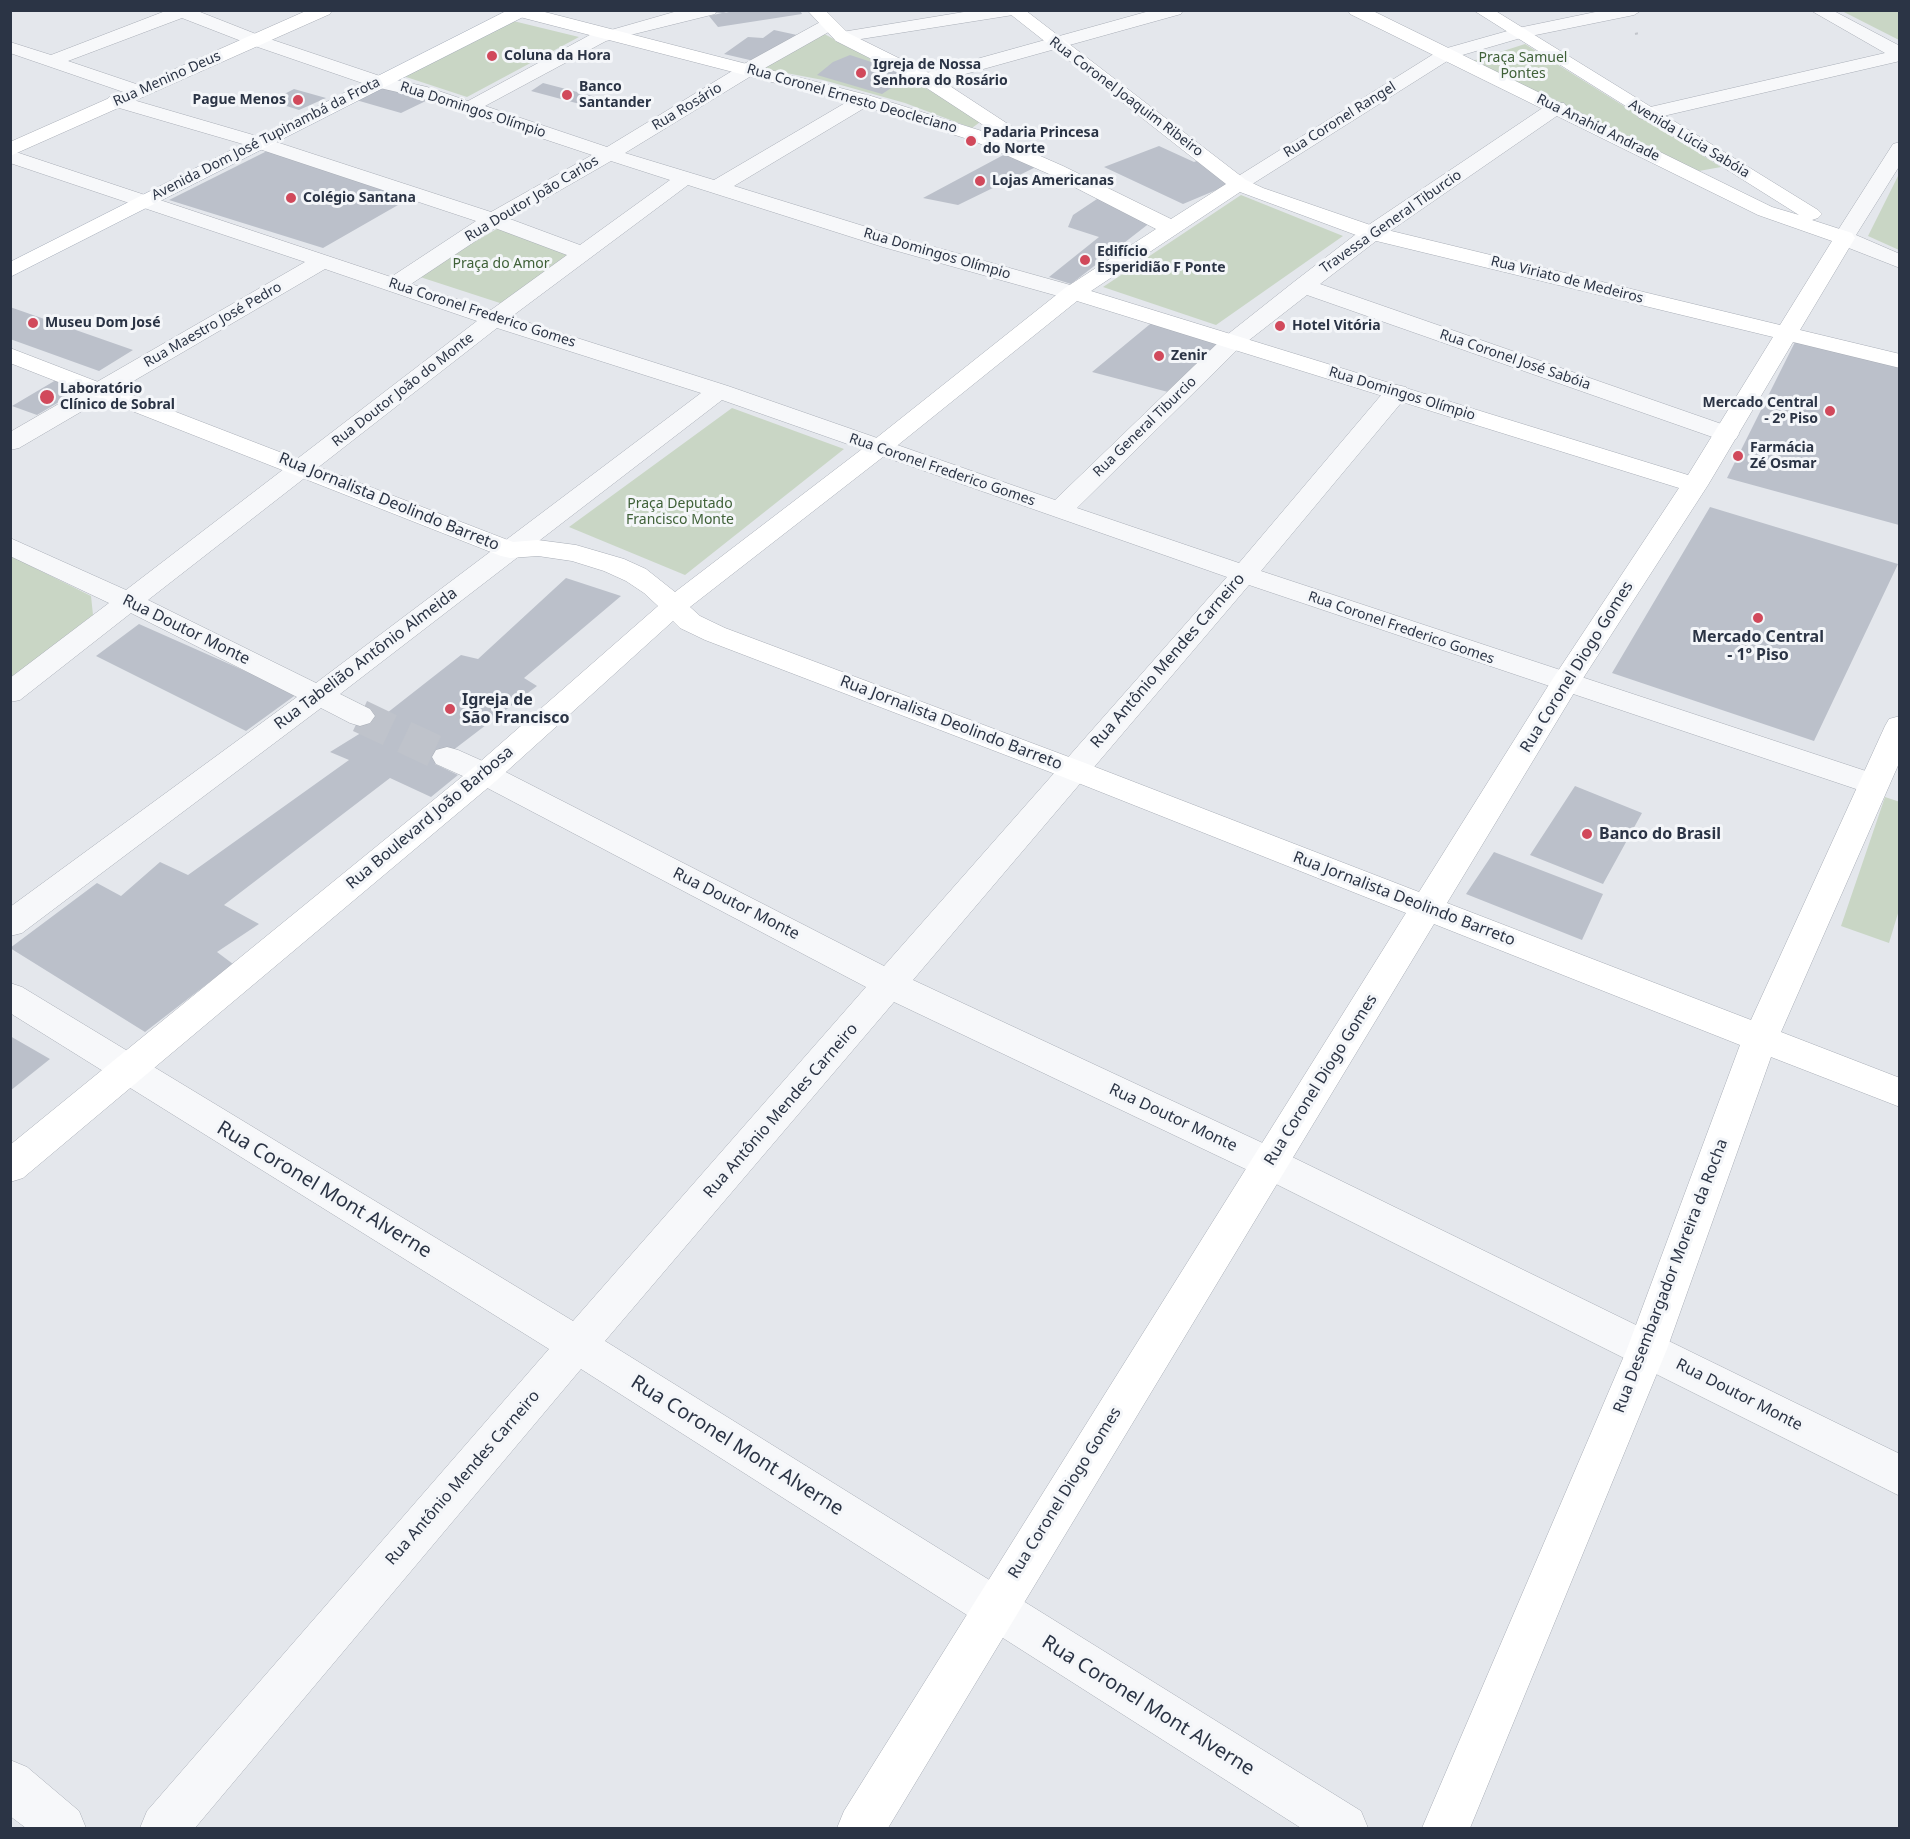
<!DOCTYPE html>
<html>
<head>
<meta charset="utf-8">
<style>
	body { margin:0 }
	#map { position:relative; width:1910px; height:1839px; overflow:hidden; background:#e4e7ec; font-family:"Noto Sans",sans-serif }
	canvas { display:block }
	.frame { position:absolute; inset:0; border:12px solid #2b3445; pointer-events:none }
</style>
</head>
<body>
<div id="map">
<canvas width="1910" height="1839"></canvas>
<div class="frame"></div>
</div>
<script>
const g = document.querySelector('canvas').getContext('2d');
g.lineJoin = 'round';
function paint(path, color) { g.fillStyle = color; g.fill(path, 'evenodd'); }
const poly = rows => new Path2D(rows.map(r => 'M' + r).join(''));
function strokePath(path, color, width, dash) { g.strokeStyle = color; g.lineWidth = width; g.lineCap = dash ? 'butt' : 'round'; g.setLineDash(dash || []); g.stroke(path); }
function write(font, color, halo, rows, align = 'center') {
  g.font = font + ' "Noto Sans",sans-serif'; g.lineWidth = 6; g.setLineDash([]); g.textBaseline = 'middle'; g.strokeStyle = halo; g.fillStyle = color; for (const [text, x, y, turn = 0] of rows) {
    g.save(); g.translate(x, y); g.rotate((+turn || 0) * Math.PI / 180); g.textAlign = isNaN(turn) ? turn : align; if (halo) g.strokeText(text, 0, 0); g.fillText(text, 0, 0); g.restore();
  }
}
const green = poly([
	[1842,11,1899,11,1899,40],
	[505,19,579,37,467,97,403,76],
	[815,29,942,97,980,122,972,128,905,103,823,80,749,66],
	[1525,44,1721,167,1699,171,1469,62],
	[1898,176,1900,176,1899,250,1868,236],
	[1241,195,1343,236,1216,325,1103,287],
	[500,227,573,251,503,304,417,276],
	[732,408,844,449,685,575,569,527],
	[11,556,91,596,93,615,11,678],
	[1885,797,1900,802,1899,910,1889,943,1841,926]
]);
const building = poly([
	[692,10,730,10,724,13,739,10,800,10,802,14,718,27,709,16,722,13],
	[774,30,797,35,754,61,724,54,748,37,763,38],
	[850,55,911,75,882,94,817,75,833,62],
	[543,83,604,99,591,107,531,91],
	[388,84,432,98,401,113,356,100],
	[294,89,326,98,299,110,271,101],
	[1159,146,1194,162,1202,159,1233,183,1183,204,1104,167],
	[269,150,412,197,323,248,169,200],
	[1009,152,1040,165,958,205,923,198],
	[1100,197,1151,222,1071,284,1049,277,1099,237,1068,227,1073,215],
	[10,307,133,350,99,371,10,339],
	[1155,320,1224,340,1168,392,1092,372],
	[1796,340,1899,365,1899,525,1727,478],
	[56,380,81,389,37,415,12,406],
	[1710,507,1898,564,1814,741,1612,673],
	[566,578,621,596,524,678,537,686,435,764,458,775,431,797,390,778,224,905,259,924,217,952,233,964,145,1032,10,948,97,883,121,896,160,862,188,875,349,760,330,752,364,731,461,655,478,659],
	[139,624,297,694,246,731,96,656],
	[1575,786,1642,813,1603,884,1530,855],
	[1494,852,1603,894,1582,940,1466,894],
	[10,1036,50,1059,10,1091]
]);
const streetTunnel = poly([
	[360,716,447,757]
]);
const path = poly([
	[1635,34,1639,33]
]);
const street = poly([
	[168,10,195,10,261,36,383,77,427,87,468,101,599,30,611,30,681,10,717,10,715,14,606,41,485,106,607,147,742,65,822,21,834,21,837,25,834,29,756,73,625,153,714,180,857,96,871,96,874,100,871,104,734,186,899,237,1081,288,1084,293,1081,298,1073,300,1065,298,883,247,688,185,511,317,728,386,1055,500,1223,338,1295,281,1364,228,1550,103,1564,103,1567,107,1564,111,1380,238,1320,284,1736,429,1739,434,1736,439,1727,441,1718,439,1307,295,1239,348,1077,508,1239,563,1388,387,1397,385,1406,387,1409,392,1406,397,1261,571,1884,777,1888,784,1884,791,1873,794,1862,791,1249,585,913,980,1282,1152,1900,1454,1900,1496,1256,1174,894,1002,605,1341,1361,1811,1368,1828,1301,1828,581,1369,195,1828,140,1828,147,1811,549,1349,10,1013,10,983,22,987,573,1321,866,987,474,781,436,764,432,757,436,750,447,747,458,750,496,767,884,966,1227,577,722,400,340,694,370,709,375,716,370,723,360,726,350,723,321,708,22,933,10,936,10,907,297,697,131,613,20,700,10,702,10,678,109,603,10,556,10,538,126,590,477,321,325,269,19,448,10,450,10,432,305,262,10,163,10,150,391,277,476,221,253,147,109,105,106,101,109,97,116,95,123,97,267,139,491,212,592,155,415,96,371,86,249,44,182,18,68,61,145,87,148,91,145,95,138,97,10,53,10,42,51,55,168,10],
	[611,161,670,180,580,245,510,219,611,161],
	[495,228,567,255,491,310,411,284,495,228],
	[497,328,701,393,316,683,148,600,497,328],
	[976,10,1021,10,1013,15,842,42,836,41,833,37,836,33,842,32,976,10],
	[1153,10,1183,10,1181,14,933,83,926,85,919,83,917,79,919,75,1153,10],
	[1605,10,1642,10,1634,15,1521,38,1452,58,1246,188,1239,190,1232,188,1229,184,1232,180,1440,50,1518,28,1605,10],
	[1810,10,1832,10,1900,46,1900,61,1646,120,1639,118,1636,114,1639,110,1646,108,1885,53,1810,10],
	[1900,142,1900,165,1856,235,1900,254,1900,268,1836,243,1833,238,1893,144,1900,142],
	[10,1760,27,1767,79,1811,86,1828,26,1828,10,1816,10,1760]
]);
const secondary = poly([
	[308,10,332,10,330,14,10,156,10,142,308,10],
	[514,10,537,10,871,96,988,133,1063,166,1171,219,1226,184,1005,10,1025,10,1246,180,1263,188,1379,228,1780,325,1832,241,1758,215,1350,14,1348,10,1371,10,1772,207,1799,215,1473,10,1494,10,1818,210,1822,214,1818,218,1812,220,1852,233,1855,238,1800,330,1900,354,1900,368,1793,342,1708,485,1580,683,1447,903,1751,1020,1885,726,1889,719,1900,716,1900,761,1781,1032,1900,1078,1900,1107,1771,1057,1667,1349,1470,1828,1422,1828,1627,1349,1740,1045,1434,924,888,1828,837,1828,844,1811,1406,913,1063,777,705,640,680,628,673,621,496,781,23,1178,10,1182,10,1145,474,767,658,606,644,593,626,581,604,571,572,561,538,556,510,558,501,556,10,363,10,348,513,542,538,540,576,545,624,559,646,569,675,592,870,443,1065,288,1156,229,1049,174,974,141,857,104,516,16,514,10],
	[1240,192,1364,238,1773,337,1688,475,1091,291,1240,192],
	[1077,301,1679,488,1550,683,1419,892,1085,763,725,628,700,616,690,607,888,453,1077,301],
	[807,10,825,10,848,33,933,75,1014,128,1017,132,1014,136,1007,138,1000,136,919,83,836,41,807,10]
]);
const primary = poly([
	[508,10,531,10,529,14,10,277,10,262,508,10]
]);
const markers = [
	[492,56,6,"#d1495b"],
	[861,73,6,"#d1495b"],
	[567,95,6,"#d1495b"],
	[298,100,6,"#d1495b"],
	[971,141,6,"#d1495b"],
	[980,181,6,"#d1495b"],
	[291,198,6,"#d1495b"],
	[1085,260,6,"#d1495b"],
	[33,323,6,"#d1495b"],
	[1280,326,6,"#d1495b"],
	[1159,356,6,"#d1495b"],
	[47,397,8,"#d1495b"],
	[1830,411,6,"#d1495b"],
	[1738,456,6,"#d1495b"],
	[1758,618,6,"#d1495b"],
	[450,709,6,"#d1495b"],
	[1587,834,6,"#d1495b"]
];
const farPoinames = [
	["Coluna da Hora",504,56],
	["Igreja de Nossa",873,65],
	["Senhora do Rosário",873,81],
	["Banco",579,87],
	["Santander",579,103],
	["Pague Menos",286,100,"right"],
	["Padaria Princesa",983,133],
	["do Norte",983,149],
	["Lojas Americanas",992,181],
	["Colégio Santana",303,198],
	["Edifício",1097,252],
	["Esperidião F Ponte",1097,268],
	["Museu Dom José",45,323],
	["Hotel Vitória",1292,326],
	["Zenir",1171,356],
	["Laboratório",60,389],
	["Clínico de Sobral",60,405],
	["Mercado Central",1818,403,"right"],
	["- 2º Piso",1818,419,"right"],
	["Farmácia",1750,448],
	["Zé Osmar",1750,464]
];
const farParknames = [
	["Praça Samuel",1523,58],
	["Pontes",1523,74],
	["Praça do Amor",501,264],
	["Praça Deputado",680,504],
	["Francisco Monte",680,520]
];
const farStreetnames = [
	["Rua Menino Deus",167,79,-24],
	["Rua Coronel Joaquim Ribeiro",1126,97,37],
	["Rua Coronel Ernesto Deocleciano",852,99,16],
	["Rua Rosário",687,107,-31],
	["Rua Domingos Olímpio",473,110,18],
	["Rua Coronel Rangel",1340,120,-32],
	["Rua Anahid Andrade",1598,128,26],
	["Avenida Dom José Tupinambá da Frota",266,139,-27],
	["Avenida Lúcia Sabóia",1689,139,31],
	["Rua Doutor João Carlos",532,199,-31],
	["Travessa General Tiburcio",1391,222,-35],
	["Rua Domingos Olímpio",937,254,16],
	["Rua Viriato de Medeiros",1567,280,14],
	["Rua Coronel Frederico Gomes",482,313,18],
	["Rua Maestro José Pedro",213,325,-30],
	["Rua Coronel José Sabóia",1515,360,19],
	["Rua Doutor João do Monte",403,390,-38],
	["Rua Domingos Olímpio",1402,394,17],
	["Rua General Tiburcio",1145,427,-44],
	["Rua Coronel Frederico Gomes",942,470,19],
	["Rua Coronel Frederico Gomes",1401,628,19]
];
const streetNames = [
	["Rua Jornalista Deolindo Barreto",389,502,22],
	["Rua Doutor Monte",186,630,26],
	["Rua Tabelião Antônio Almeida",366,659,-37],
	["Rua Antônio Mendes Carneiro",1168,661,-49],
	["Rua Coronel Diogo Gomes",1577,667,-58],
	["Rua Jornalista Deolindo Barreto",951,723,21],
	["Rua Boulevard João Barbosa",430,818,-40],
	["Rua Jornalista Deolindo Barreto",1404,899,21],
	["Rua Doutor Monte",736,904,27],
	["Rua Coronel Diogo Gomes",1321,1080,-58],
	["Rua Antônio Mendes Carneiro",781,1111,-49],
	["Rua Doutor Monte",1173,1118,25],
	["Rua Desembargador Moreira da Rocha",1671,1276,-69],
	["Rua Doutor Monte",1739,1395,27],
	["Rua Antônio Mendes Carneiro",463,1478,-49],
	["Rua Coronel Diogo Gomes",1065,1493,-58]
];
const poiNames = [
	["Mercado Central",1758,637,"center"],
	["- 1º Piso",1758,655,"center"],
	["Igreja de",462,700],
	["São Francisco",462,718],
	["Banco do Brasil",1599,834]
];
const nearStreetnames = [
	["Rua Coronel Mont Alverne",324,1190,31],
	["Rua Coronel Mont Alverne",737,1446,32],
	["Rua Coronel Mont Alverne",1148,1706,32]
];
paint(green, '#c9d6c5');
paint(building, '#bbc0ca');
strokePath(streetTunnel, '#bfc3cb', 33, [33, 16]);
strokePath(street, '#a9aeb7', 1);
strokePath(secondary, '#a9aeb7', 1);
strokePath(primary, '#a3abb8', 1);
strokePath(path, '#c2c5cb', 2, [3, 3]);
paint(street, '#f7f8fa');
paint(secondary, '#fff');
paint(primary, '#fff');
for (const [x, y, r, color] of markers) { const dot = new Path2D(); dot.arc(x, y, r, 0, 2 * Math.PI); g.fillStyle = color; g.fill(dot); strokePath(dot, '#f4f6f9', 2); }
write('bold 14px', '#2b3445', '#f4f6f9', farPoinames, 'left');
write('14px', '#3f6138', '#f4f6f9', farParknames);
write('14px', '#2b3445', '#f4f6f9', farStreetnames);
write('16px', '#2b3445', '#f4f6f9', streetNames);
write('bold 16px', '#2b3445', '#f4f6f9', poiNames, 'left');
write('20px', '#2b3445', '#f4f6f9', nearStreetnames);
</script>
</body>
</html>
